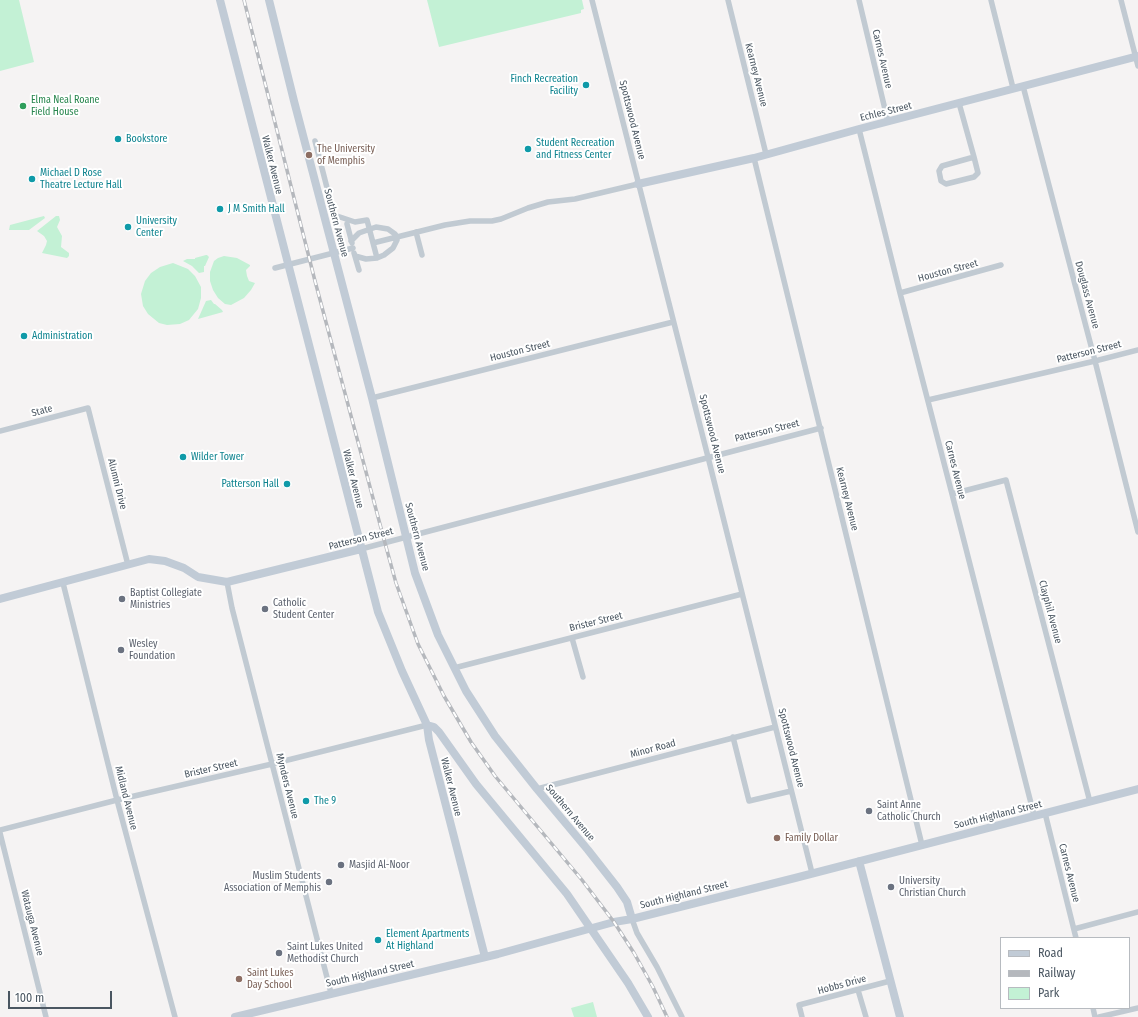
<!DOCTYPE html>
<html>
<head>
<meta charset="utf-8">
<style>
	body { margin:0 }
	#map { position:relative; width:1138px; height:1017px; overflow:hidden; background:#f5f3f3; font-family:"Fira Sans Condensed",sans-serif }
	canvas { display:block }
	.legend { position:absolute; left:1000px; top:937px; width:130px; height:72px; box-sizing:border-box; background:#fff; border:1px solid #b7bbc0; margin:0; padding:5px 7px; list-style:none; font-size:12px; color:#4a5661 }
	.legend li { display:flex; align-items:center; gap:8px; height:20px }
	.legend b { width:20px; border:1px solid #b7bbc0 }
	.scale { position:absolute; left:8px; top:991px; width:104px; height:18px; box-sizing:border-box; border:2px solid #4a5661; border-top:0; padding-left:5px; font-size:12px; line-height:14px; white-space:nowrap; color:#4a5661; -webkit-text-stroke:3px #fff; paint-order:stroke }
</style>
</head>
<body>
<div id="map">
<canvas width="1138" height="1017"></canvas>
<ul class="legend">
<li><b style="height:5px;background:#c1cbd6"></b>Road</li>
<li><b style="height:5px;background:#b5b8bd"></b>Railway</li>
<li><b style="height:11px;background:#c3f1d5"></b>Park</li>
</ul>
<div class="scale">100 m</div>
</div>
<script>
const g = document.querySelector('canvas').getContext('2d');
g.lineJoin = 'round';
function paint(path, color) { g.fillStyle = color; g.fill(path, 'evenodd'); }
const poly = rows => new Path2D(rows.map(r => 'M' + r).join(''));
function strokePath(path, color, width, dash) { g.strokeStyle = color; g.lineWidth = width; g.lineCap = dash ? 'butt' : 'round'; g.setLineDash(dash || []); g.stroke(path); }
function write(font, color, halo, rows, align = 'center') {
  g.font = font + ' "Fira Sans Condensed",sans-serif'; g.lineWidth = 4; g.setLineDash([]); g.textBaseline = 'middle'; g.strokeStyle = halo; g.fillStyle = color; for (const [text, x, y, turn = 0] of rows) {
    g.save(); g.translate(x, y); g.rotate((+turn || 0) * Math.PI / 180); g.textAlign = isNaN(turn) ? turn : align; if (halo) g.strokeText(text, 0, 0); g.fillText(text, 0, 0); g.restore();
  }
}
const green = poly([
	[0,0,19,0,34,62,0,71],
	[427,0,582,0,584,9,581,10,581,13,439,47],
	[44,216,45,218,29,230,9,230,10,225],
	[56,216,59,216,60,220,57,227,62,236,61,247,69,253,69,256,67,258,42,253,46,245,47,241,44,236,37,231],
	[206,255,207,255,209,257,205,266,204,266,204,272,199,273,192,266,183,261,187,259,195,259,195,258],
	[224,256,237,258,250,265,250,266,246,270,247,276,249,281,255,283,251,290,244,298,231,305,225,304,218,298,213,290,210,281,210,272,214,261,218,258],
	[173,263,188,269,195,276,201,287,201,298,198,309,189,320,180,324,167,325,159,323,148,314,143,306,141,294,145,281,151,273,160,267],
	[211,300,214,304,215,304,222,310,223,312,198,319,206,301],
	[593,1002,597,1017,574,1017,571,1008]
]);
const street = poly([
	[592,0,708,457,812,873],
	[728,0,766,154],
	[859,0,888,122],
	[991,0,1013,88],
	[1121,0,1138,66],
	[1023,86,1095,361,1138,532],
	[959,103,974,157,942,166,939,171,941,181,946,184,974,177,978,173,974,157],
	[859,129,900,293,952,494,1034,815],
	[315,141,334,215,355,222,367,220,377,258],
	[754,158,922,845],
	[347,224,352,243],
	[416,232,422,255],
	[351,241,359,233,376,227,388,229,395,234,397,237,373,243],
	[354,253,359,270],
	[355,256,366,259,377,258,384,255,393,248,397,240,397,237,445,225,470,221,492,221,501,219,528,208,548,202,575,199,638,184],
	[275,268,353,248],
	[900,293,1001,265],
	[372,398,673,322],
	[928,400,1095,361,1138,350],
	[0,431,88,408,128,565],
	[952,494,1006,480,1090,802],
	[361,549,821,428],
	[227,582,232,608,331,993],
	[63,583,117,800,175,1017],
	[572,638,583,677],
	[454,668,742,594],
	[733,737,749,801,791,791],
	[537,789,775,727],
	[1045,813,1076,938],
	[0,830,117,800,272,764,427,725],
	[0,833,46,1017],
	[632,919,637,933,657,967,682,1017],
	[1074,929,1138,912],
	[858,990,866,1017],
	[1093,1008,1095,1017],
	[802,1017,799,1005,890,981],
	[1099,1017,1138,1008]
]);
const secondary = poly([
	[220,0,378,612,402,671,427,725,429,740,485,957],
	[269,0,294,101,372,398,415,573,438,635,466,691,495,736,537,789,588,850,617,887,627,902,632,919],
	[638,184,754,158,859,129,1138,56],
	[0,599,149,559,165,561,184,568,198,577,227,582,361,549],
	[427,725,434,727,439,732,476,784,567,894,628,983,648,1017],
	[859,861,900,1017],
	[235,1017,498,954,614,922,632,919,795,878,1138,789]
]);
const rail = poly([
	[244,0,315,281,385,543,396,583,418,644,444,696,471,742,495,776,582,880,614,922,634,953,653,987,667,1017]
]);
const markers = [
	[586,85,4,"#0f9aa8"],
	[23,106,4,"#2e9e5b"],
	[118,139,4,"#0f9aa8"],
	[528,149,4,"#0f9aa8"],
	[309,155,4,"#8d6e63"],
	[32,179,4,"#0f9aa8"],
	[220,209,4,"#0f9aa8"],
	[128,227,4,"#0f9aa8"],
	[24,336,4,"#0f9aa8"],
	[183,457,4,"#0f9aa8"],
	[287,484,4,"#0f9aa8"],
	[122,599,4,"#6b7280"],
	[265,609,4,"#6b7280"],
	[121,650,4,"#6b7280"],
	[306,801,4,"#0f9aa8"],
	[869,811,4,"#6b7280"],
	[777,838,4,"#8d6e63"],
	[341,865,4,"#6b7280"],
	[329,882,4,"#6b7280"],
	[891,887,4,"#6b7280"],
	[378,940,4,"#0f9aa8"],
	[279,953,4,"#6b7280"],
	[239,979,4,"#8d6e63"]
];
const streetNames = [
	["Carnes Avenue",882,59,77],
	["Kearney Avenue",756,75,76],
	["Echles Street",886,112,-14],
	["Spottswood Avenue",632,120,76],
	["Walker Avenue",272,165,76],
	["Southern Avenue",336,223,75],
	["Houston Street",948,271,-15],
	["Douglass Avenue",1087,295,75],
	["Houston Street",520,351,-14],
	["Patterson Street",1089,352,-14],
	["State",42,411,-15],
	["Patterson Street",767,431,-14],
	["Spottswood Avenue",712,434,76],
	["Carnes Avenue",955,470,76],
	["Walker Avenue",353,479,76],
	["Alumni Drive",117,484,76],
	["Kearney Avenue",847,499,76],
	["Southern Avenue",417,537,75],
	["Patterson Street",361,539,-14],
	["Clayphil Avenue",1050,612,75],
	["Brister Street",596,622,-14],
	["Spottswood Avenue",791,748,76],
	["Minor Road",653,749,-15],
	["Brister Street",211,769,-13],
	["Mynders Avenue",287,786,76],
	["Walker Avenue",451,787,76],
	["Midland Avenue",126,798,76],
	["Southern Avenue",570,813,50],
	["South Highland Street",998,815,-14],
	["Carnes Avenue",1069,873,76],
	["South Highland Street",684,895,-14],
	["Watauga Avenue",32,923,76],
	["South Highland Street",370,974,-13],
	["Hobbs Drive",842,985,-15]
];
const cultureNames = [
	["Finch Recreation",578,79,"right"],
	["Facility",578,91,"right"],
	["Bookstore",126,139],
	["Student Recreation",536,143],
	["and Fitness Center",536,155],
	["Michael D Rose",40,173],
	["Theatre Lecture Hall",40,185],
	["J M Smith Hall",228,209],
	["University",136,221],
	["Center",136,233],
	["Administration",32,336],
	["Wilder Tower",191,457],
	["Patterson Hall",279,484,"right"],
	["The 9",314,801],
	["Element Apartments",386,934],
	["At Highland",386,946]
];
const leisureNames = [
	["Elma Neal Roane",31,100],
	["Field House",31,112]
];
const educationNames = [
	["The University",317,149],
	["of Memphis",317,161],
	["Family Dollar",785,838],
	["Saint Lukes",247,973],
	["Day School",247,985]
];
const worshipNames = [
	["Baptist Collegiate",130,593],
	["Ministries",130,605],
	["Catholic",273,603],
	["Student Center",273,615],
	["Wesley",129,644],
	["Foundation",129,656],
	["Saint Anne",877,805],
	["Catholic Church",877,817],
	["Masjid Al-Noor",349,865],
	["Muslim Students",321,876,"right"],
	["Association of Memphis",321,888,"right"],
	["University",899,881],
	["Christian Church",899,893],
	["Saint Lukes United",287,947],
	["Methodist Church",287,959]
];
paint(green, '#c3f1d5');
strokePath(street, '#c1cad2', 5.5);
strokePath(secondary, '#c1cbd6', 8);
strokePath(rail, '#b5b8bd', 3.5);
strokePath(rail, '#fff', 2, [6]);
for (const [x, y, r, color] of markers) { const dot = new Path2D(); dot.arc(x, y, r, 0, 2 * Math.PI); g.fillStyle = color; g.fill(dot); strokePath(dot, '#fff', 1.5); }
write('10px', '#4a5661', '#fff', streetNames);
write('10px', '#0d838f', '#fff', cultureNames, 'left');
write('10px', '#27864d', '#fff', leisureNames, 'left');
write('10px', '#785e54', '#fff', educationNames, 'left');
write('10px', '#5b616d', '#fff', worshipNames, 'left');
</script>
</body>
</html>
